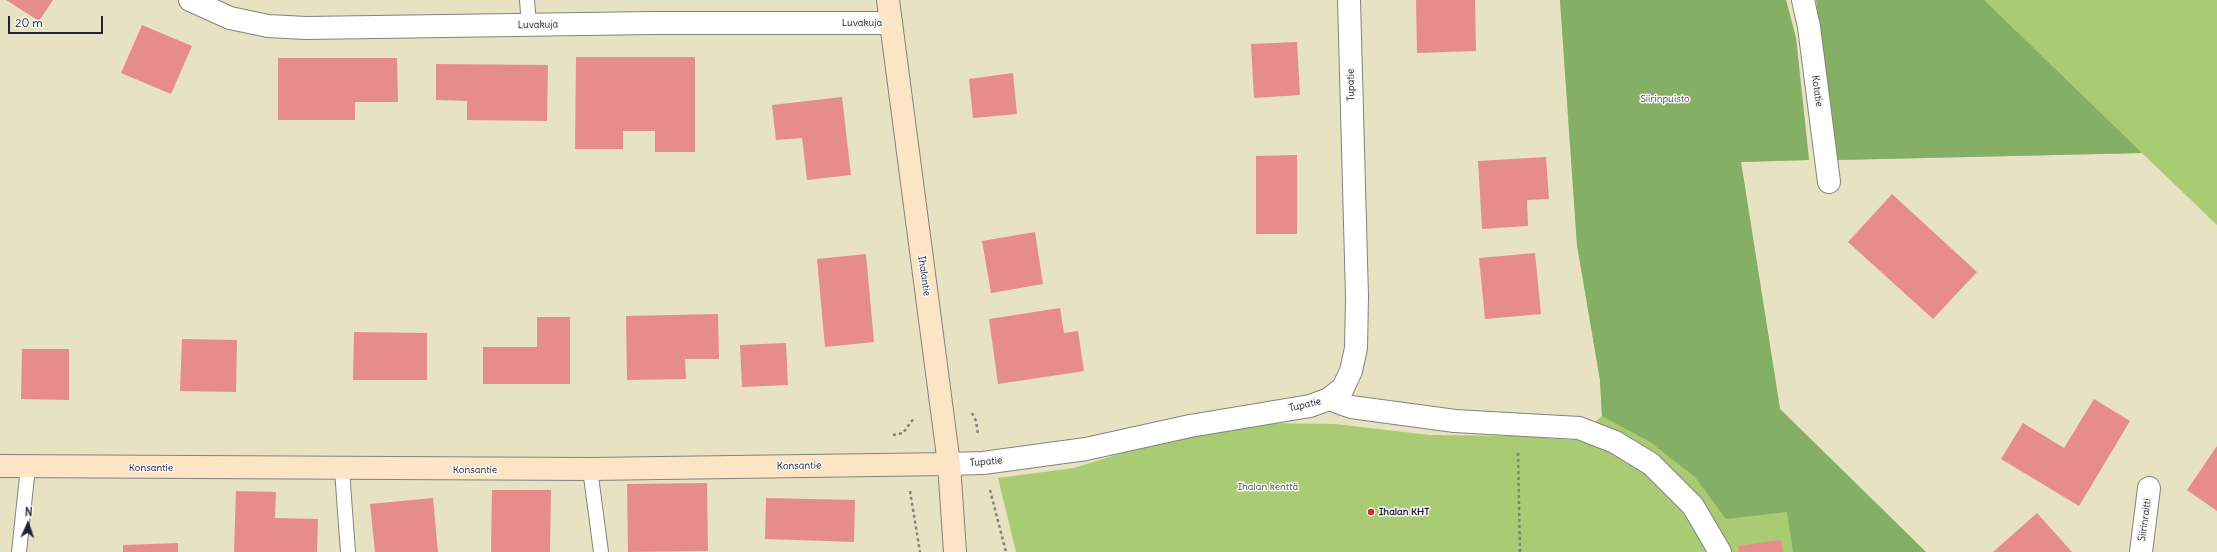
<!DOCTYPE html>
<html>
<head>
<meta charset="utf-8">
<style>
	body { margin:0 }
	#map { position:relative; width:2217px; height:552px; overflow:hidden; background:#e7e2c1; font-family:Delius,sans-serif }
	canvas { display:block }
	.north { position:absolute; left:8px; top:504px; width:40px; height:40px; -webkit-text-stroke:3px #f6f6f2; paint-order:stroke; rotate:3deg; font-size:11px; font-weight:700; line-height:16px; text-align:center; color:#22223b }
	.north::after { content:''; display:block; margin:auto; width:14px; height:18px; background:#22223b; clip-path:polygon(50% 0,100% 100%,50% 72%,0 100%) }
	.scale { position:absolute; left:8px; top:16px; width:95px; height:18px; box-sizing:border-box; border:2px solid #22223b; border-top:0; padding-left:5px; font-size:12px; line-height:14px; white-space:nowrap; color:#22223b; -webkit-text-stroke:3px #f6f6f2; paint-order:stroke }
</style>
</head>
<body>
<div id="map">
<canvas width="2217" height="552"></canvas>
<div class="north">N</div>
<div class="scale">20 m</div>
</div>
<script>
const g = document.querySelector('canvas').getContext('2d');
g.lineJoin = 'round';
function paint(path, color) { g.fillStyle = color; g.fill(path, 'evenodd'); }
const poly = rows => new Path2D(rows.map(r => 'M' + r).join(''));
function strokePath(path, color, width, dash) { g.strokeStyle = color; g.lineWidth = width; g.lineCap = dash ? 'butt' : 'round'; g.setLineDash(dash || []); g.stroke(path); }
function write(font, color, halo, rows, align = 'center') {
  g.font = font + ' Delius,sans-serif'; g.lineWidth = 3; g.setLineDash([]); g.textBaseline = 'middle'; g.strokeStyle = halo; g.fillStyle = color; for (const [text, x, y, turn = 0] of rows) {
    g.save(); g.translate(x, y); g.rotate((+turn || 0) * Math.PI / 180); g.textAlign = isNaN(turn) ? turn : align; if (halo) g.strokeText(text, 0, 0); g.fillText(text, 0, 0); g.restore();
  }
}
const green = poly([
	[1560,0,1786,0,1796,38,1809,160,1741,162,1780,409,1926,552,1016,552,998,478,1074,468,1145,446,1262,423,1335,424,1430,435,1518,436,1573,440,1602,416,1600,380,1577,245],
	[1816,0,2217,0,2217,225,2142,153,1837,160]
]);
const forest = poly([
	[1560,0,1786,0,1796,38,1809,160,1741,162,1780,409,1926,552,1793,552,1787,512,1726,519,1695,477,1650,442,1602,416,1600,380,1577,245],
	[1816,0,1984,0,2142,153,1837,160]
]);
const building = poly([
	[6,0,53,0,39,21],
	[1416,0,1475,0,1476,51,1417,53],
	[142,25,192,46,171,94,121,73],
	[1297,42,1300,95,1254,98,1251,44],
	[576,57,695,57,695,152,655,152,655,131,623,131,623,149,575,149],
	[278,58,397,58,398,102,355,102,355,120,278,120],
	[436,64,548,65,547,121,467,120,467,101,436,100],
	[1013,73,1017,114,973,118,969,79],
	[842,97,851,175,807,180,802,138,776,140,772,105],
	[1297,155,1297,234,1256,234,1256,156],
	[1546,157,1549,199,1527,200,1528,226,1482,229,1478,161],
	[1892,194,1977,272,1933,319,1848,242],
	[1035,232,1043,284,991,293,982,241],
	[1535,253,1541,314,1485,319,1479,258],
	[866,254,874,342,825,347,817,259],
	[1060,308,1064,333,1078,331,1084,371,998,384,989,319],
	[718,314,719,359,685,359,686,379,627,380,626,316],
	[537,317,570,317,570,384,483,384,483,347,537,347],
	[354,332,427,333,427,380,353,380],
	[182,339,237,340,236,392,180,391],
	[786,343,788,385,742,387,740,345],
	[22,349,69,349,69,400,21,399],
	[2094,399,2130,421,2079,506,2001,459,2023,423,2064,448],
	[2217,446,2217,511,2187,490],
	[707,483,708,551,628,552,627,484],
	[492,490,551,490,550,552,491,552],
	[236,491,276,492,275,518,318,519,317,552,234,552],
	[433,498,438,552,375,552,370,504],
	[766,498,855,500,854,542,765,539],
	[2037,513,2072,552,1993,552],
	[1781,540,1783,552,1739,552,1738,546],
	[178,543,178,552,123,552,123,545]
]);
const path = poly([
	[972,413,976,421,978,435],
	[893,435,903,433,914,418],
	[1518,453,1520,552],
	[990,490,1006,552],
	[910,491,920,552]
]);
const lane = poly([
	[527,0,529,25],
	[590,469,601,552],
	[342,470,348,552],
	[19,552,28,467]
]);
const street = poly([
	[190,0,230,18,268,26,306,28,653,23,891,23],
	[1803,0,1809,27,1829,182],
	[1329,399,1351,407,1455,421,1579,428,1615,442,1651,464,1693,506,1720,552],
	[949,464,983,463,1086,449,1190,426,1310,406,1329,399,1343,388,1351,371,1356,348,1357,297,1349,0],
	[2141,552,2149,488]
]);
const secondary = poly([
	[888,0,949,464,955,552],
	[0,466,590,469,949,464]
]);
const markers = [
	[1371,512,4,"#c8321e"]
];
const streetNames = [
	["Luvakuja",862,23],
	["Luvakuja",538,25,-1],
	["Tupatie",1351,85,-91],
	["Kotatie",1817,91,82],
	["Ihalantie",924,276,82],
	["Tupatie",1305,405,-13],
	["Tupatie",986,462,-5],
	["Konsantie",799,466,-1],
	["Konsantie",151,468],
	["Konsantie",475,470],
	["Siirinraitti",2145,520,-82]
];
const parkNames = [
	["Siirinpuisto",1665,99],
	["Ihalan kenttä",1268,487]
];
const poiNames = [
	["Ihalan KHT",1379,512]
];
paint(green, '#a8cb74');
paint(forest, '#86af66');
paint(building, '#e68d8c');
strokePath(lane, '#84827e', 16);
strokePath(street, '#84827e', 24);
strokePath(secondary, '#84827e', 24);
strokePath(path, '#84827e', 2.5, [3, 3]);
strokePath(lane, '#fff', 14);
strokePath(street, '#fff', 22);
strokePath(secondary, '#fce5c4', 22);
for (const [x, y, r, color] of markers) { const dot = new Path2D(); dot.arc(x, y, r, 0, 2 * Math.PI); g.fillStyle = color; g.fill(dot); strokePath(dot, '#f6f6f2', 1.5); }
write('10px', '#22223b', '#f6f6f2', streetNames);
write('10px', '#4a554c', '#f6f6f2', parkNames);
write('bold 10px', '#22223b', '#f6f6f2', poiNames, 'left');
</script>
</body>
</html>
